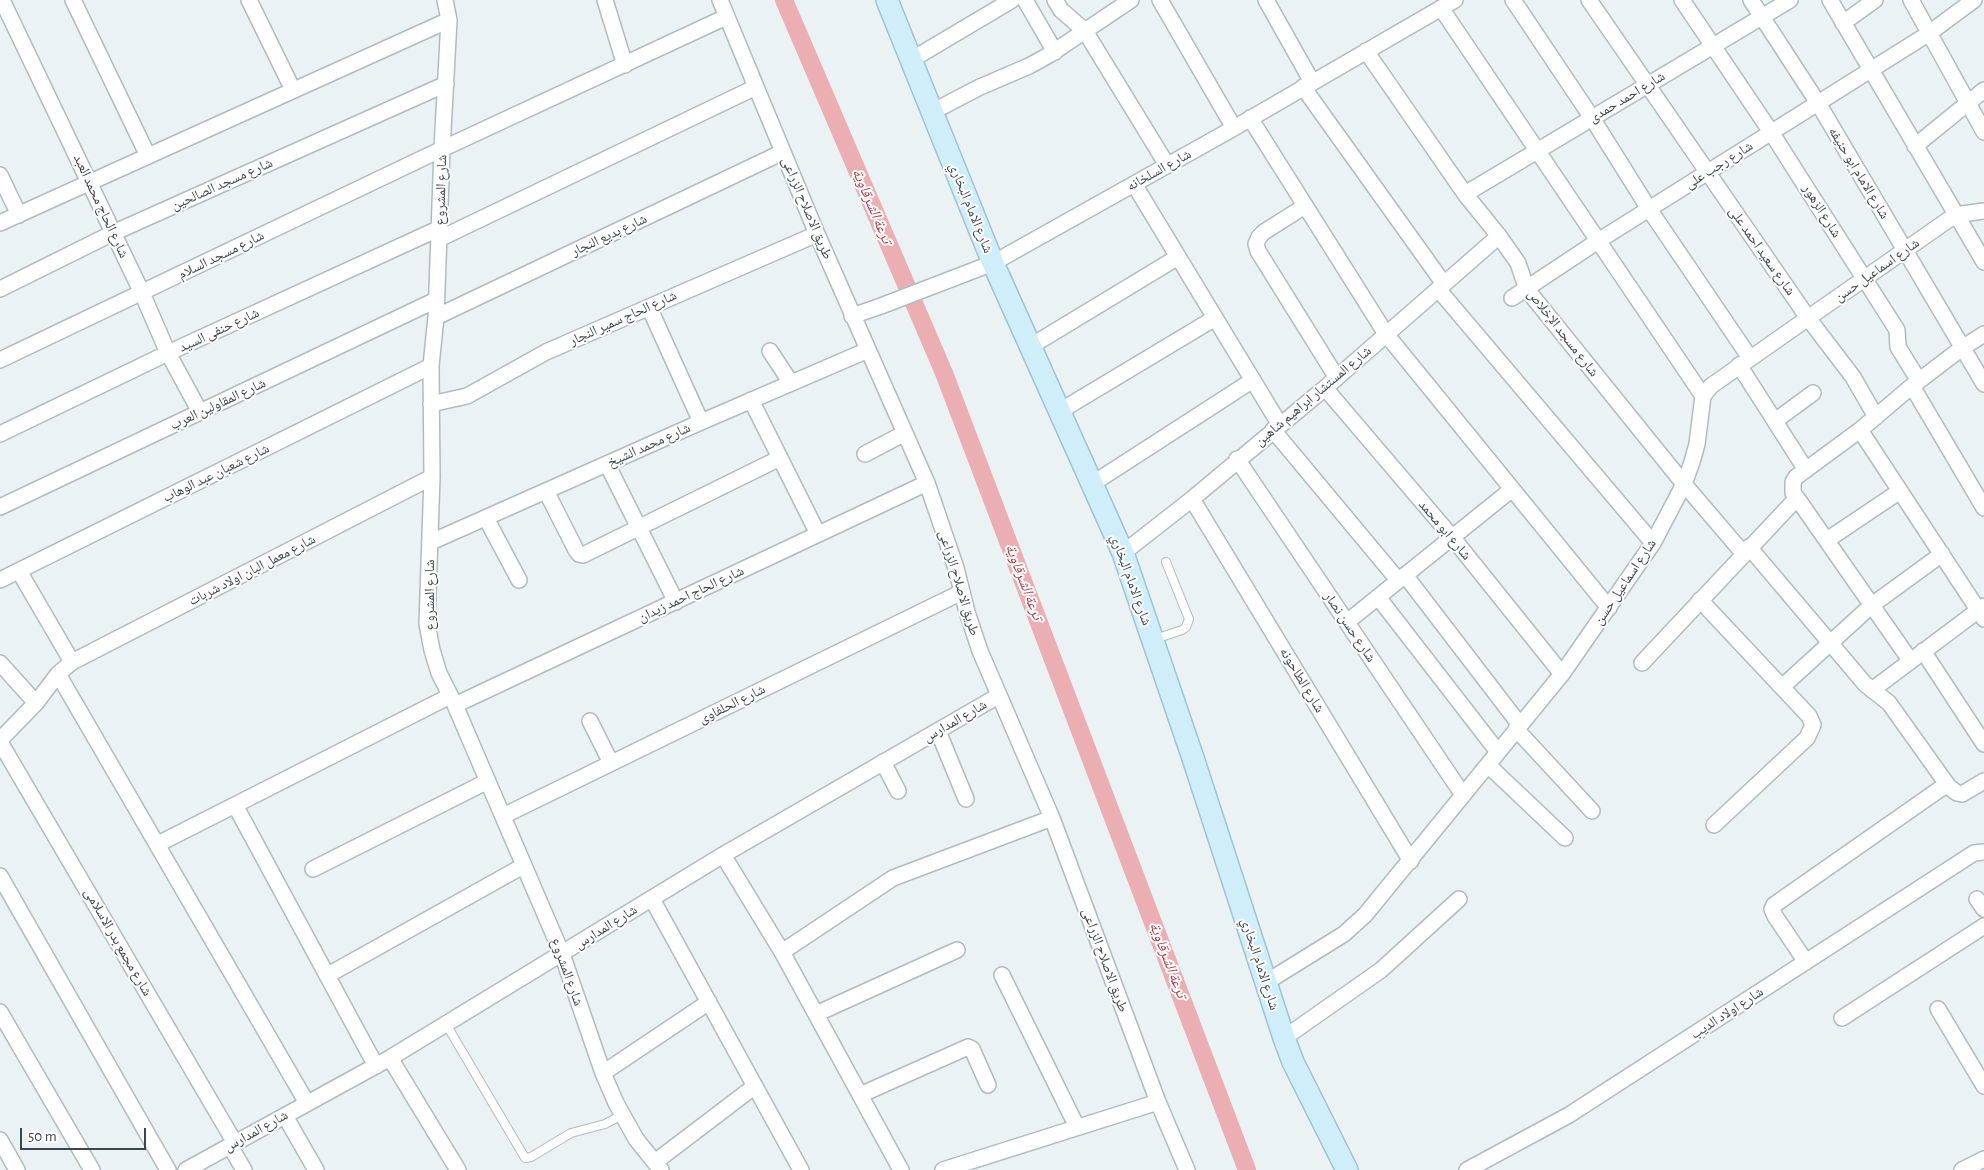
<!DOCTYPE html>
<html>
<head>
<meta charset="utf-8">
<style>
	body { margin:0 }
	#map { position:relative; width:1984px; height:1170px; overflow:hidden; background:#ebf2f4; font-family:"Alegreya Sans",sans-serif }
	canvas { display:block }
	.scale { position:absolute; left:20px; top:1128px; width:126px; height:22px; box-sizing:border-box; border:2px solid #3a4648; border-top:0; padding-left:6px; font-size:15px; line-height:18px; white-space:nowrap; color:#3a4648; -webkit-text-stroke:4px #fff; paint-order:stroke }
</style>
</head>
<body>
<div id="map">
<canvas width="1984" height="1170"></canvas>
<div class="scale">50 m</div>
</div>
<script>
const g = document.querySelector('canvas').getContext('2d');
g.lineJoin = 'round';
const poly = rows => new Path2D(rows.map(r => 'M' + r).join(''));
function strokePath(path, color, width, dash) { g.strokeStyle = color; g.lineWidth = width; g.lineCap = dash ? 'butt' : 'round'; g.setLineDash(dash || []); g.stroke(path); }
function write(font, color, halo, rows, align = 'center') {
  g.font = font + ' "Alegreya Sans","Noto Naskh Arabic",sans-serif'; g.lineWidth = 4; g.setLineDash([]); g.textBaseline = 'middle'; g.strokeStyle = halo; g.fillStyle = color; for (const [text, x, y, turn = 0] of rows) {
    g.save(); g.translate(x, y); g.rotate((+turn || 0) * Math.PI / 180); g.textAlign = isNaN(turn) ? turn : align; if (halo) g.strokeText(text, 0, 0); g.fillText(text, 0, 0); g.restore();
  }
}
const canal = poly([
	[784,0,944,373,1247,1170]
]);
const lane = poly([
	[1155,639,1182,630,1186,627,1189,619,1166,562],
	[446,1024,525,1158,531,1157,571,1133,605,1124,622,1115]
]);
const street = poly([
	[2,0,142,293,168,353,200,412],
	[73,0,148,156],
	[249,0,293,90],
	[445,0,449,20,442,149,436,317,431,366,432,477,427,624,432,650,439,673,455,705,562,954,603,1073,616,1103,636,1139,661,1170],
	[605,0,625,65],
	[720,0,817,234,927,483,956,568,967,612,980,651,1052,818,1158,1102,1187,1170],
	[1025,0,1055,52],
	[1055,0,1061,10,1085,31,1167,165],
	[1160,0,1234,128],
	[1266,0,1312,82],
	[1513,0,1592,118,1649,209,1750,358],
	[1589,0,1808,318,1853,377,1876,417],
	[1682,0,1771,132,1897,330,1898,347,1919,381],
	[1751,0,1818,103,1984,384],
	[1830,0,1984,262],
	[1911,0,1984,132],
	[1441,8,1703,396],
	[1843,23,1875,0],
	[1366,51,1465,194,1499,236,1518,263,1526,287,1533,297,1684,484,1743,553],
	[911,60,1012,0],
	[1303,87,1444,284],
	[932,112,980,87,1029,66,1049,55,1131,0],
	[1250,118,1386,334,1609,608],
	[1915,146,1984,90],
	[0,175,19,215],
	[1134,184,1280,425],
	[1465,194,1790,0],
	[1305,206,1264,232,1259,237,1256,244,1258,251,1337,378],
	[0,223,449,20],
	[439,239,756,87],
	[0,289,113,233,446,84],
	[1438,289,1653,543],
	[1512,298,1598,241,1928,34,1974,0],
	[649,307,701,422],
	[852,316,881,306,993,263,1234,128,1455,0],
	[436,317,783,152],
	[1031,346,1178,257],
	[770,351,791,383],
	[0,360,442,149,726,17],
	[1739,365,1806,470],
	[1912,386,1984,508],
	[1325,388,1452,537,1562,674],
	[751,400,818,534],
	[431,404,467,396,546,352,817,234],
	[1060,411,1215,318],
	[1775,421,1813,393],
	[1273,430,1398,580],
	[1860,430,1984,619],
	[0,434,168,353,440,228],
	[865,454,905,433],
	[1237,459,1463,795],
	[607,464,676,602],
	[1092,484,1253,380],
	[546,491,576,550,579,554,583,555,780,458],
	[1192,499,1411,861],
	[0,507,436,300],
	[486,518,519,580],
	[1827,540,1900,491],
	[431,542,701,422,868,350],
	[1749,547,1865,684,1889,703,1949,787,1957,793,1962,794,1984,781],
	[1123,553,1192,499,1325,388,1499,236],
	[19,571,72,662],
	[1405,575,1520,725],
	[0,580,431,366],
	[1378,597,1498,752],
	[1700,600,1809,716,1813,725,1807,738,1714,825],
	[1347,622,1511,490],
	[1923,651,1984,744],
	[1910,660,1797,498,1793,493,1793,482,1796,477,1860,430,1912,386,1962,348,1984,334],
	[0,663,36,703],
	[1642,663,1797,498],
	[58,674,307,1103],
	[1782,687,1872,605,1942,554],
	[1872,690,1984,606],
	[455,705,927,483],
	[590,721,611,763],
	[1516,729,1592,811],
	[938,731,966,799],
	[0,740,36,703,58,674,72,662,432,477],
	[0,742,235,1143],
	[883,762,898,791],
	[1488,765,1565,838],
	[235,805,376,1066],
	[503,816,962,592],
	[158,844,450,696],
	[723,855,782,952,901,1170],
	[313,869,488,781],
	[0,876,168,1170],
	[652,899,801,1170],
	[1977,899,1984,909],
	[782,952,893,878,1052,818],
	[1806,962,1775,916,1772,909,1774,905,1940,789,1944,787,1949,787],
	[328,975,523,866],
	[1002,975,1077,1127],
	[1265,983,1344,934,1365,915,1562,674,1653,543,1684,484,1692,462,1697,444,1703,396,1711,386,1948,220,1962,214,1984,211],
	[1938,1009,1984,1086],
	[0,1012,92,1170],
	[816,1014,957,950],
	[1842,1018,1984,926],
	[1284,1038,1381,970,1459,899],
	[390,1058,458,1170],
	[603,1073,709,1002],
	[860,1095,968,1047,972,1049,988,1085],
	[285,1116,316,1170],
	[0,1140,17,1170],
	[230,1146,244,1170],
	[655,1162,755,1086],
	[186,1170,390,1058,723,855,998,696],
	[943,1170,1158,1102],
	[1467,1170,1569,1115,1974,853,1984,852],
	[1962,1170,1984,1159]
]);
const secondary = poly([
	[887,0,993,263,1123,553,1193,758,1284,1038,1293,1062,1347,1170]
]);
const streetNames = [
	["شارع احمد حمدى",1627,97,-31],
	["شارع رجب على",1719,165,-32],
	["شارع السلخانه",1159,170,-29],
	["شارع الامام ابو حنيفه",1859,173,59],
	["شارع مسجد الصالحين",222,184,-24],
	["شارع المشروع",441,190,-88],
	["شارع الحاج محمد العبد",101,206,65],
	["طريق الاصلاح الزراعى",807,208,67],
	["شارع الامام البخاري",971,208,68],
	["شارع الزهور",1822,211,58],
	["شارع بديع النجار",609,235,-25],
	["شارع سعيد احمد على",1762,251,55],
	["شارع مسجد السلام",221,255,-26],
	["شارع اسماعيل حسن",1877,270,-35],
	["شارع الحاج سمير النجار",623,318,-24],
	["شارع حنفى السيد",219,330,-25],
	["شارع مسجد الإخلاص",1563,333,52],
	["شارع المستشار ابراهيم شاهين",1313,396,-40],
	["شارع المقاولين العرب",218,404,-25],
	["شارع محمد الشيخ",649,445,-24],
	["شارع شعبان عبد الوهاب",216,473,-26],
	["شارع ابو محمد",1445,530,50],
	["شارع معمل البان اولاد شربات",252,570,-27],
	["شارع الامام البخاري",1131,580,70],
	["شارع اسماعيل حسن",1625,582,-56],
	["طريق الاصلاح الزراعى",959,583,73],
	["شارع الحاج احمد زيدان",691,594,-25],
	["شارع المشروع",430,595,-90],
	["شارع حسن نصار",1350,627,56],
	["شارع الطاحونه",1302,680,59],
	["شارع الحلفاوى",732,704,-26],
	["شارع المدارس",955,721,-30],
	["شارع المدارس",606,927,-32],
	["شارع مجمع بدر الاسلامى",118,942,60],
	["طريق الاصلاح الزراعى",1105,960,70],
	["شارع الامام البخاري",1260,964,72],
	["شارع المشروع",567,972,70],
	["شارع اولاد الديب",1727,1013,-33],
	["شارع المدارس",256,1131,-29]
];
const waterNames = [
	["ترعة الشرقاوية",872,206,67],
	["ترعة الشرقاوية",1024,582,69],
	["ترعة الشرقاوية",1168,960,69]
];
strokePath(canal, '#eaaeb3', 18);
strokePath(lane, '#afbcbf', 10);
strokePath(street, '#afbcbf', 18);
strokePath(secondary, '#9fc3cf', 24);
strokePath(lane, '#fff', 8);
strokePath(street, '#fff', 15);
strokePath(secondary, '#d0eefa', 21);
write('14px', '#3a4648', '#fff', streetNames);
write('italic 15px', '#aa3c44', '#fff', waterNames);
</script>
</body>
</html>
